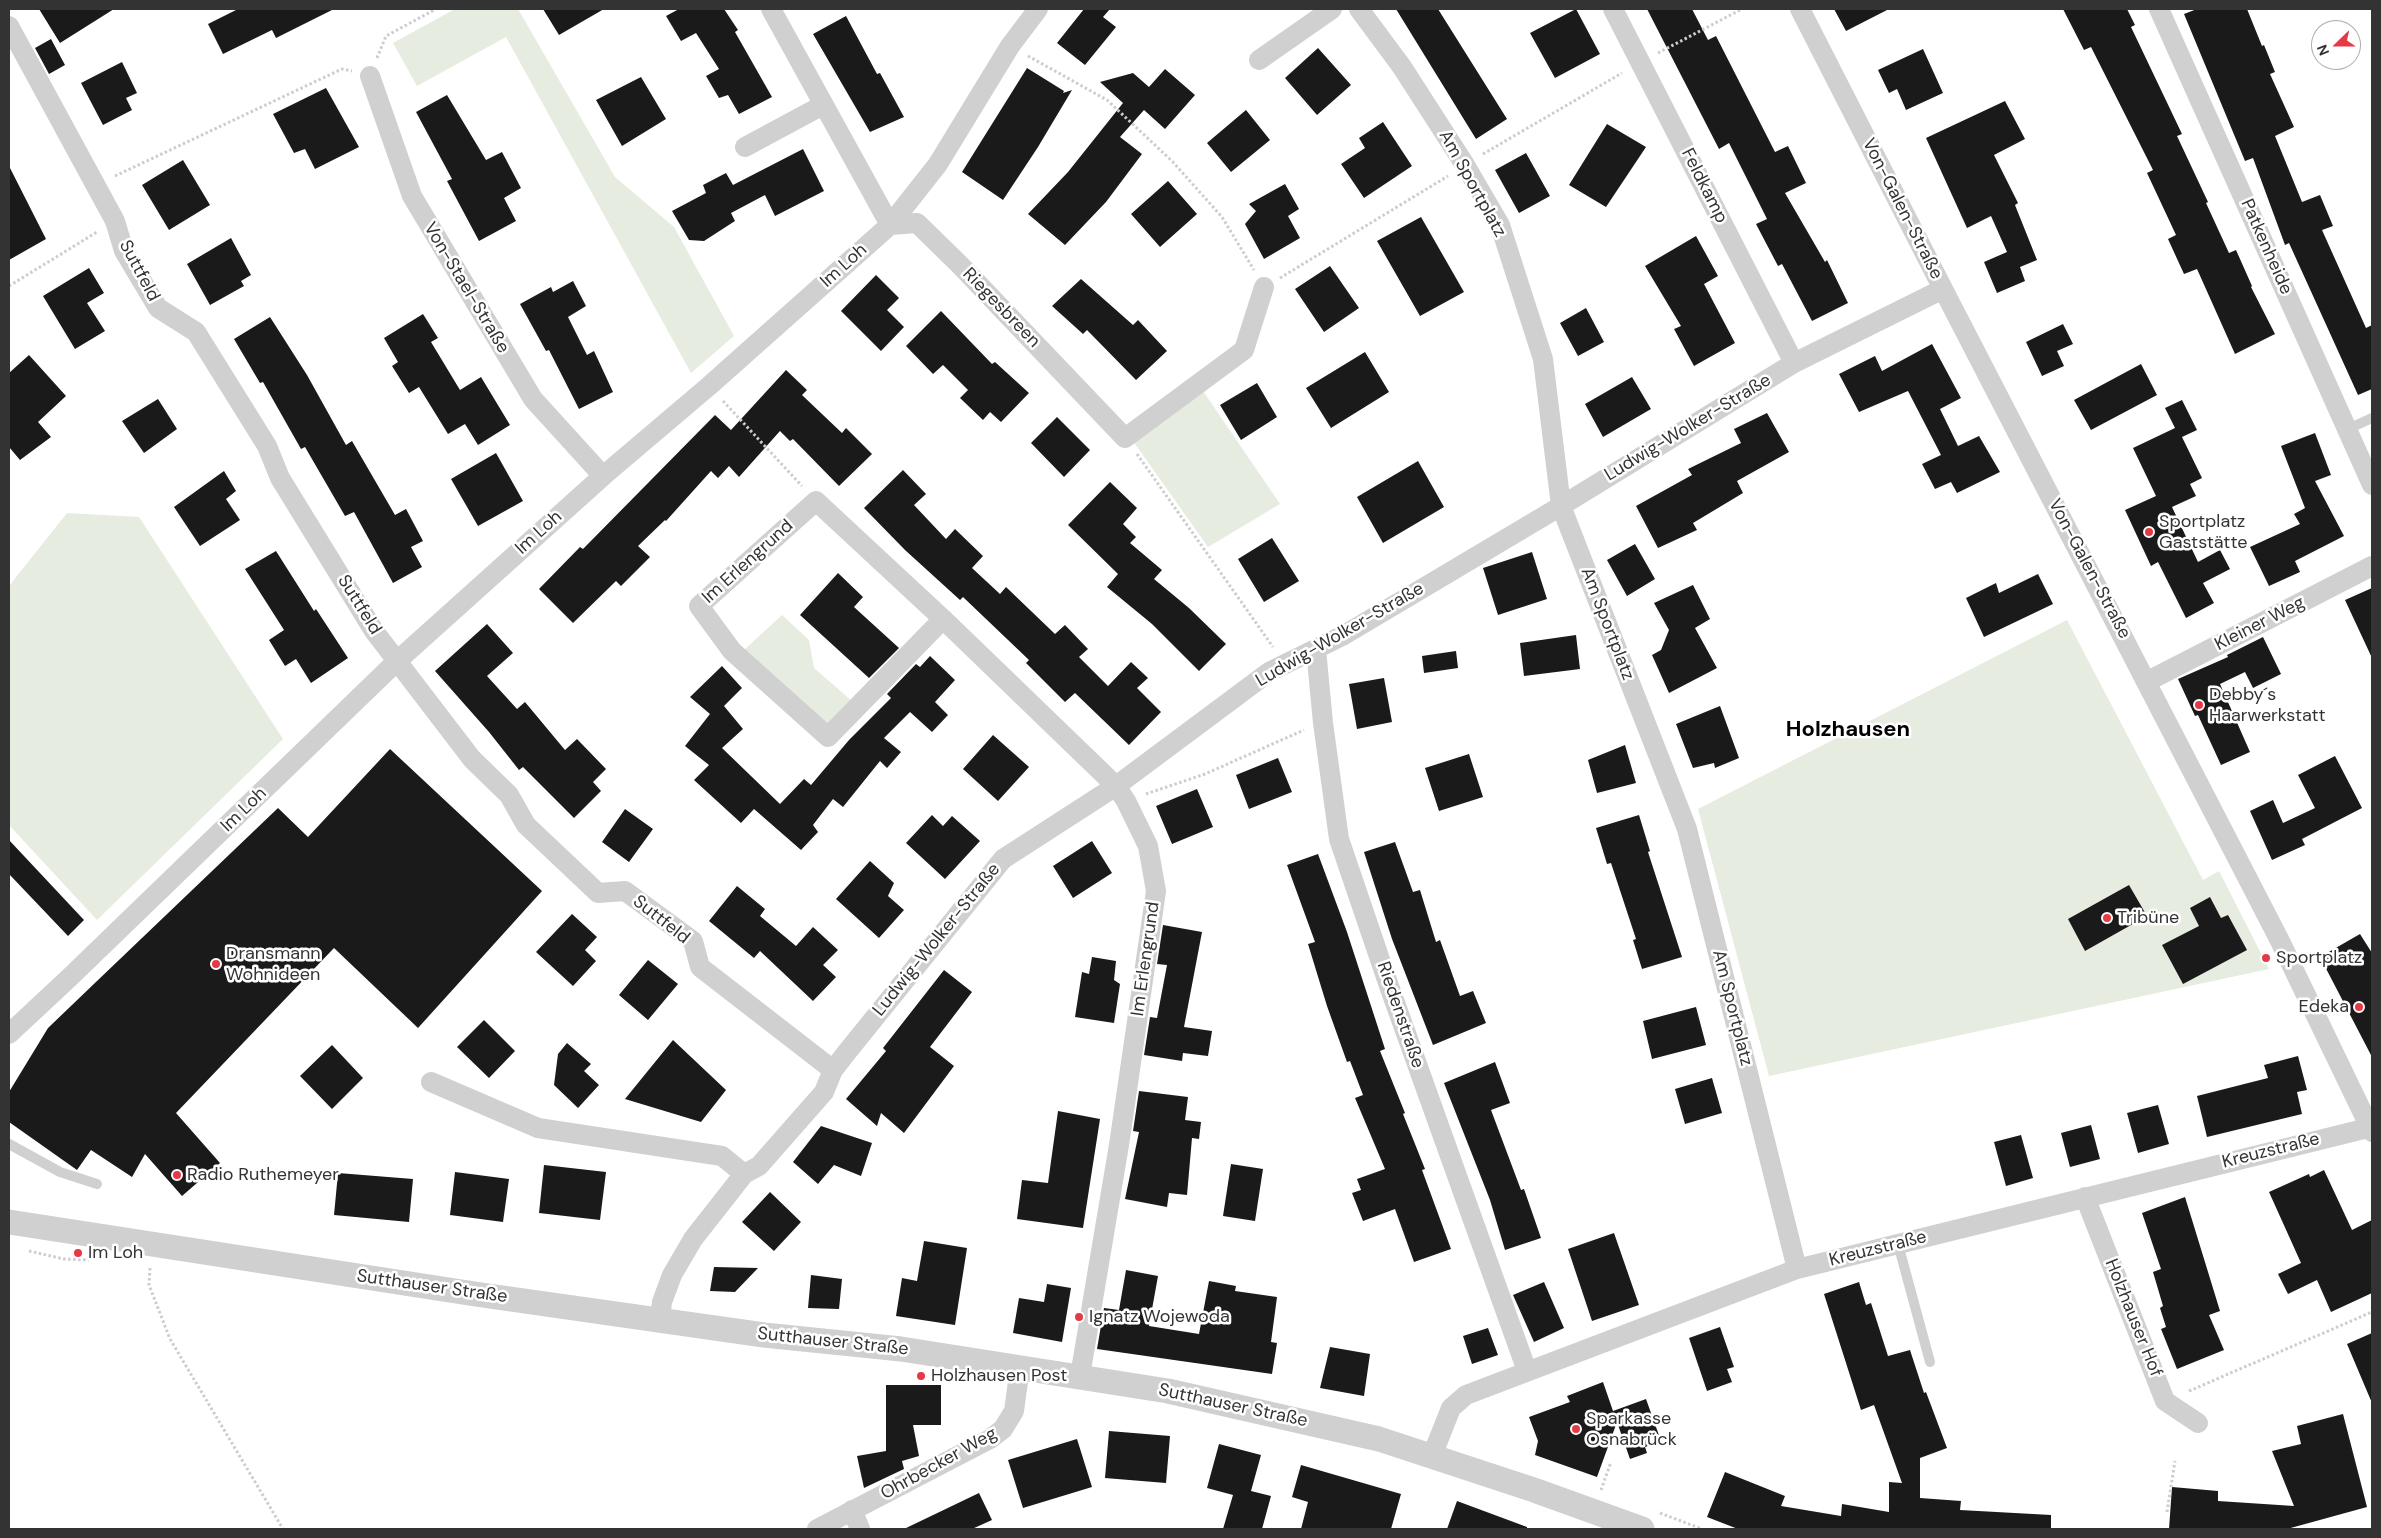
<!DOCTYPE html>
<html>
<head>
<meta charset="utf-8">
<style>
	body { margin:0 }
	#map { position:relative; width:2381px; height:1538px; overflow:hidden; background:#fff; font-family:"DM Sans",sans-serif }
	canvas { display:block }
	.frame { position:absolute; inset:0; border:10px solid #333; pointer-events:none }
	.north { position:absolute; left:2311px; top:20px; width:50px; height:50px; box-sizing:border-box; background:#fff; border:1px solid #adadad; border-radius:50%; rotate:248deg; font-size:14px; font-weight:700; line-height:20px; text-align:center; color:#333 }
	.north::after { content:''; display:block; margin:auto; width:18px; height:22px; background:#e63946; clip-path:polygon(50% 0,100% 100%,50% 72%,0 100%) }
</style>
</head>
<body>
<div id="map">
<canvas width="2381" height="1538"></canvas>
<div class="frame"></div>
<div class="north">N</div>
</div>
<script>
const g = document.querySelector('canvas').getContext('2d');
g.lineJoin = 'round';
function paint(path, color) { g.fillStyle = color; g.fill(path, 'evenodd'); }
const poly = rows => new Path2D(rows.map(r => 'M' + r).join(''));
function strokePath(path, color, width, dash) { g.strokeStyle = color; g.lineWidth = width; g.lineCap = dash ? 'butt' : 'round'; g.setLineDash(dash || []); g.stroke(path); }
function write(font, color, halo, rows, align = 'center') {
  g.font = font + ' "DM Sans",sans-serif'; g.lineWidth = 5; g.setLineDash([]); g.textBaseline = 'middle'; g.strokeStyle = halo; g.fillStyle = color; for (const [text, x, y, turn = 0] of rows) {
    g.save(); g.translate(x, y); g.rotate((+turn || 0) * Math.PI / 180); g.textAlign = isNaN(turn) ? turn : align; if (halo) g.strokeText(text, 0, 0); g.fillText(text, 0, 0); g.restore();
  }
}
const green = poly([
	[455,9,518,9,615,177,674,227,734,336,691,373,506,37,417,86,393,43],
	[1203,391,1280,504,1208,547,1133,441],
	[67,513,139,517,283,739,97,920,9,825,9,586],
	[782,615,809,640,814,668,852,701,826,727,744,650],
	[2067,620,2203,880,2219,871,2269,969,1769,1076,1698,809]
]);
const building = poly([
	[39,9,114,9,60,43],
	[238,9,334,9,276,38,272,30,223,54,208,24],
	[543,9,604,9,559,35],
	[679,9,724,9,738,30,735,32,772,97,739,114,728,95,719,98,706,76,719,69,696,33,681,41,666,16],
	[1084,9,1110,9,1103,17,1116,27,1085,65,1057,43],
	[1396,9,1438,9,1507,119,1476,139],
	[1576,9,1600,54,1555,78,1530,33],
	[1647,9,1692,9,1708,40,1716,36,1775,152,1788,146,1806,183,1785,193,1825,262,1827,260,1848,303,1812,321,1782,264,1778,266,1756,224,1767,219,1729,143,1719,149],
	[1834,9,1889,9,1846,31],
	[2063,9,2127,9,2135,25,2131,27,2182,134,2177,136,2208,202,2206,203,2229,253,2236,250,2252,286,2251,287,2275,334,2235,354,2197,269,2184,274,2168,239,2176,235,2147,173,2153,170,2091,47,2084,50],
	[2197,9,2247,9,2262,46,2264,45,2275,72,2270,74,2294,127,2275,136,2302,202,2320,195,2333,226,2322,230,2366,328,2372,325,2372,389,2358,395,2289,243,2285,245,2253,158,2245,161,2184,14],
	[846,16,877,74,880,73,904,117,870,132,813,34],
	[51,39,65,65,49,74,35,48],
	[1318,48,1351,85,1317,115,1285,78],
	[1923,49,1943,93,1906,110,1897,89,1889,93,1878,70],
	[122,62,137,93,126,98,132,110,103,125,81,83],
	[1027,68,1064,91,1063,93,1072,90,1038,147,1003,200,962,172],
	[1165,69,1195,95,1165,129,1144,110,1120,137,1142,154,1106,202,1065,245,1028,214,1068,172,1123,103,1100,82,1133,73,1149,87],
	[641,77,666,119,622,146,596,100],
	[326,88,359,147,315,169,305,149,294,153,273,114],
	[447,95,486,160,502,152,521,188,504,198,516,221,479,241,447,181,452,179,416,112],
	[2005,101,2025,139,1994,155,2018,203,2015,205,2037,260,2020,267,2025,281,1997,293,1984,262,2007,252,1991,216,1967,228,1926,138],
	[1246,110,1270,140,1231,172,1207,143],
	[1383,122,1412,166,1364,198,1341,164,1365,148,1359,138],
	[1607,124,1646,147,1606,207,1569,185],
	[803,149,824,191,775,216,765,195,731,213,735,221,704,241,689,240,672,211,706,193,703,185,726,173,733,185],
	[1526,153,1550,196,1519,213,1495,170],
	[183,160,210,205,169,230,142,185],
	[9,166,46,239,9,260],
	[1168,181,1197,214,1160,247,1131,214],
	[1285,184,1299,209,1288,216,1300,238,1264,259,1245,224,1256,211,1249,204],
	[1421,217,1464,292,1420,316,1377,241],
	[1696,236,1718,276,1704,284,1735,343,1694,366,1674,329,1681,326,1645,266],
	[231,238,251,275,241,281,244,286,210,305,187,264],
	[1330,266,1359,308,1324,332,1295,289],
	[89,268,104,293,87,303,105,331,75,349,43,296],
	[876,275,899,298,887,310,904,327,881,351,841,311],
	[1081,279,1133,325,1138,320,1167,351,1136,380,1087,330,1083,334,1052,306],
	[573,281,586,306,568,317,587,355,594,351,613,392,579,409,549,350,546,351,520,304,551,287,553,292],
	[1586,308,1604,342,1578,356,1560,323],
	[941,311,992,364,995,362,1029,393,1001,422,990,412,983,420,960,398,968,390,943,365,933,374,906,346],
	[423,314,438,338,431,342,460,390,481,377,510,425,478,445,465,424,448,434,419,387,409,393,392,366,398,362,384,338],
	[270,317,307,375,346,445,352,441,395,515,406,509,423,541,411,547,422,567,393,583,354,512,345,516,305,447,301,449,263,382,260,383,234,339],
	[2063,324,2073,344,2057,351,2064,366,2042,376,2026,342],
	[1932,344,1961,398,1940,409,1958,446,1979,436,2000,472,1957,493,1951,482,1935,489,1922,464,1941,455,1908,391,1859,412,1839,374,1875,356,1882,371],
	[1365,352,1389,392,1331,428,1306,388],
	[29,355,66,396,38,422,51,437,20,460,9,447,9,373],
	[2141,364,2157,395,2091,430,2074,400],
	[786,370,807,390,802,395,842,433,846,428,872,454,839,486,793,439,790,441,780,431,739,477,729,466,718,478,711,471,666,521,665,520,638,546,650,557,621,586,616,581,573,623,539,589,580,547,583,549,715,415,731,430],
	[1632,377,1651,409,1603,437,1585,404],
	[1257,383,1277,417,1241,440,1220,405],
	[158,399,177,429,144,453,122,421],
	[2182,400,2197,430,2182,437,2202,478,2190,484,2196,496,2172,507,2198,562,2220,550,2230,569,2203,583,2214,603,2186,618,2158,562,2151,566,2125,510,2156,496,2133,448,2175,428,2165,408],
	[1767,413,1789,452,1737,481,1743,493,1693,523,1697,530,1658,548,1636,506,1692,475,1688,469,1741,443,1734,429],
	[1057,417,1090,450,1064,477,1031,443],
	[2315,433,2331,475,2315,481,2344,536,2295,561,2300,572,2269,586,2250,547,2300,524,2294,514,2305,508,2281,446],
	[496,453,523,501,478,526,451,479],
	[1418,461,1444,507,1383,543,1357,497],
	[903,470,926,494,914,505,946,539,955,529,983,556,972,568,1000,594,1006,587,1055,634,1065,625,1088,649,1079,657,1108,686,1131,662,1148,678,1137,688,1161,712,1129,745,1075,693,1065,702,1026,663,1029,660,963,597,960,600,905,550,864,508],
	[224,471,236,491,226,499,240,520,200,546,174,507],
	[1110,482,1137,508,1123,524,1136,537,1130,543,1162,570,1154,579,1189,608,1226,644,1199,671,1152,624,1107,587,1118,574,1068,525],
	[1272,538,1299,581,1264,602,1238,559],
	[1635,544,1655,579,1627,596,1607,560],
	[276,551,314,611,316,609,348,658,311,683,296,659,285,666,269,640,284,630,245,569],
	[1532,552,1547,599,1498,615,1483,568],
	[838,573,863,597,854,607,899,648,869,678,800,615],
	[2038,574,2053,604,1984,637,1966,598,1996,583,1999,593],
	[1693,585,1710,619,1695,628,1717,668,1669,693,1652,655,1661,650,1669,630,1654,603],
	[2372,588,2372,658,2345,600],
	[487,624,513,653,487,676,517,709,525,702,565,750,577,739,606,769,593,782,601,791,574,818,523,767,519,770,489,732,435,671],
	[1576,635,1580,669,1524,676,1520,643],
	[2263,637,2281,674,2253,688,2245,672,2220,684,2250,752,2221,765,2198,715,2195,716,2178,679,2228,657,2227,655],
	[1456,651,1458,668,1424,673,1422,656],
	[930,656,955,680,935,702,948,715,932,732,910,712,884,738,901,752,887,768,880,761,843,807,833,799,813,825,818,832,801,850,754,809,741,823,694,780,709,765,685,746,710,714,690,697,722,666,742,688,724,706,743,729,722,748,780,804,804,779,811,785,849,740,891,698,887,694,916,664,920,667],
	[1384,678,1392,722,1357,729,1349,684],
	[1720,706,1739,758,1715,768,1714,763,1693,768,1676,724],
	[993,735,1029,767,998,801,963,769],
	[1625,745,1636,783,1597,793,1588,760],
	[390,749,542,891,418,1028,334,948,176,1113,220,1163,182,1196,145,1154,132,1177,91,1150,77,1170,9,1122,9,1092,48,1028,97,981,278,808,308,837],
	[1469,754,1483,797,1439,811,1425,768],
	[2335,756,2362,808,2302,839,2305,845,2272,860,2250,811,2273,800,2283,823,2315,808,2298,775],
	[1278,758,1292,792,1249,809,1236,775],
	[1197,789,1213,827,1172,844,1156,806],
	[625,809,653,829,629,862,602,842],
	[932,815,943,826,952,816,980,841,945,879,906,843],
	[1639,815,1650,851,1648,852,1682,957,1642,969,1633,940,1636,939,1611,863,1607,864,1596,828],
	[9,840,84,920,68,936,9,874],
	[1092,841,1112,873,1073,898,1053,866],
	[1395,842,1413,892,1420,890,1436,942,1440,940,1460,996,1473,991,1486,1023,1433,1045,1392,939,1364,852],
	[1318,854,1347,932,1385,1049,1380,1051,1405,1113,1403,1114,1425,1169,1422,1170,1451,1249,1414,1262,1395,1209,1363,1221,1352,1193,1361,1190,1357,1179,1385,1169,1355,1098,1363,1095,1350,1061,1347,1062,1327,1006,1308,944,1315,942,1287,865],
	[870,861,894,883,888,896,904,910,879,938,836,899],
	[2129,885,2147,916,2085,951,2068,919],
	[737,886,765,909,760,916,796,946,813,927,838,950,823,965,836,977,813,1001,760,951,754,958,709,921],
	[2210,897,2221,918,2228,915,2247,950,2183,984,2162,945,2199,926,2190,908],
	[572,914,597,937,585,950,596,961,573,986,536,952],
	[1163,925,1202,932,1184,1027,1212,1031,1208,1056,1183,1053,1182,1061,1144,1055,1150,1017,1157,1018,1167,965,1157,964],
	[2360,934,2372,953,2372,1057,2320,957],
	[1092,957,1116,961,1114,980,1120,984,1114,1023,1075,1017,1082,972,1089,974],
	[648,960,678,984,648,1020,619,995],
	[944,970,972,992,930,1047,954,1066,904,1133,881,1113,877,1126,846,1099,886,1051,883,1048],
	[1696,1007,1706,1045,1652,1059,1643,1021],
	[484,1020,515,1051,489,1078,457,1047],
	[673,1040,726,1090,701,1122,625,1099],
	[567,1043,591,1064,584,1071,599,1085,578,1108,554,1085,558,1054],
	[332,1045,363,1078,332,1109,300,1076],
	[2298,1056,2307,1090,2297,1092,2302,1114,2207,1137,2197,1096,2268,1078,2264,1065],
	[1495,1062,1510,1103,1491,1110,1521,1190,1524,1189,1541,1238,1505,1250,1490,1200,1444,1083],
	[1712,1078,1722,1113,1685,1124,1675,1089],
	[1139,1091,1188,1097,1185,1120,1201,1122,1199,1139,1192,1138,1187,1195,1169,1193,1167,1207,1125,1199,1139,1132,1133,1131],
	[2158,1105,2169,1144,2138,1153,2127,1113],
	[1058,1111,1100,1119,1083,1228,1017,1219,1022,1180,1048,1183],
	[2091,1125,2100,1159,2070,1167,2061,1133],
	[821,1126,872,1143,861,1176,834,1165,818,1184,793,1162],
	[2021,1135,2033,1178,2006,1186,1994,1142],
	[1231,1164,1263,1169,1255,1221,1223,1216],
	[544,1165,606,1172,600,1220,539,1213],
	[2324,1170,2352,1230,2372,1220,2372,1293,2331,1312,2317,1280,2288,1294,2278,1274,2301,1263,2269,1192,2309,1174,2310,1177],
	[455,1172,509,1179,503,1222,450,1215],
	[338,1173,413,1179,409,1222,334,1215],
	[770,1192,801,1222,774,1251,742,1222],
	[2185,1197,2220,1311,2209,1315,2224,1350,2177,1369,2161,1329,2166,1327,2160,1308,2163,1306,2153,1272,2161,1269,2142,1213],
	[1614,1233,1639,1305,1592,1321,1568,1249],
	[924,1241,967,1248,955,1325,896,1316,902,1278,917,1281],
	[714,1267,758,1268,735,1292,710,1291],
	[1126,1270,1158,1276,1149,1326,1199,1334,1209,1281,1236,1286,1235,1291,1277,1297,1271,1342,1277,1343,1272,1374,1097,1349,1104,1308,1119,1310],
	[811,1275,842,1279,839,1309,808,1308],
	[1544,1282,1564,1328,1534,1342,1513,1295],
	[1859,1282,1866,1305,1871,1303,1888,1356,1910,1350,1924,1393,1926,1392,1947,1448,1920,1458,1920,1498,1961,1501,1960,1510,2051,1515,2051,1529,1738,1529,1707,1517,1725,1472,1785,1496,1781,1506,1841,1516,1842,1504,1889,1512,1889,1482,1902,1483,1874,1405,1861,1410,1824,1294],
	[1047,1284,1071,1288,1062,1342,1013,1333,1019,1298,1044,1302],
	[1720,1327,1734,1367,1727,1369,1732,1382,1707,1391,1689,1338],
	[1488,1328,1498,1355,1472,1364,1463,1336],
	[2372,1333,2372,1403,2347,1344],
	[1330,1347,1370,1354,1364,1396,1320,1388],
	[1603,1382,1613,1411,1646,1399,1661,1441,1645,1447,1647,1453,1630,1459,1617,1422,1597,1477,1535,1455,1538,1441,1529,1417,1570,1402,1567,1396],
	[886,1385,941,1385,941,1425,913,1425,919,1456,902,1461,904,1469,864,1488,857,1456,886,1451],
	[2343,1414,2367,1507,2287,1529,2169,1529,2172,1487,2218,1491,2218,1501,2294,1506,2272,1451,2301,1444,2297,1426],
	[1109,1431,1170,1436,1166,1483,1105,1478],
	[1077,1439,1092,1487,1023,1508,1008,1460],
	[1219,1444,1261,1455,1251,1491,1271,1496,1262,1529,1223,1529,1233,1495,1207,1488],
	[1301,1465,1401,1494,1391,1529,1301,1529,1308,1502,1292,1497],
	[979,1493,992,1520,972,1529,904,1529],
	[1457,1501,1527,1527,1527,1529,1447,1529]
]);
const path = poly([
	[1658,53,1742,9],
	[1028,56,1107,100,1172,161,1222,217,1254,270],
	[377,58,386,36,436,9],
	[1483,154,1622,73],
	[115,176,342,69,352,71],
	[1280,278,1448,176],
	[9,286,97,232],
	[723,401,802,486],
	[1137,454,1273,647],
	[1146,794,1205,774,1304,730],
	[29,1251,64,1259,89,1260],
	[150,1268,149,1285,170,1339,283,1529],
	[2189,1391,2372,1312],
	[1601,1490,1611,1462],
	[2167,1512,2175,1461],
	[1660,1513,1702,1529]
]);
const service = poly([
	[2348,429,2372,418],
	[9,1144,60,1172,97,1184],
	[1898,1244,1930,1362]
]);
const minor = poly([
	[771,9,890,225,917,223,960,265,1125,438,1244,350,1264,287],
	[1359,9,1402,67,1465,165,1500,225,1543,359,1561,506,1687,829,1797,1269],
	[1613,9,1794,363],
	[1800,9,1943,289,2279,939,2372,1132],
	[2159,9,2372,485],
	[9,26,115,221,124,251,158,308,196,332,267,446,280,478,374,631,472,759,509,795,526,825,598,893,625,891,693,941,700,967,833,1070],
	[1259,60,1332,9],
	[370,76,412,196,533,399,603,476],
	[745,147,823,105],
	[943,619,816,501,699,606,732,651,828,737,943,619,1116,786,1126,801,1148,846,1156,891,1119,1145,1080,1376],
	[1316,649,1323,723,1339,839,1389,986,1527,1371],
	[2148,681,2372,566],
	[9,1034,69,978,396,662,603,476,709,386,890,225,938,164,1010,46,1038,9],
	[431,1082,538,1128,722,1156,744,1174],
	[2085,1197,2165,1401,2198,1423],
	[660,1319,662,1302,672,1275,693,1239,744,1174,759,1166,824,1092,833,1070,847,1052,1003,859,1116,786,1269,672,1344,635,1561,506,1794,363,1943,289],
	[1432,1456,1451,1408,1466,1395,1797,1269,2372,1127],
	[852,1510,860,1529],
	[817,1529,990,1439,1003,1429,1014,1411,1020,1367]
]);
const tertiary = poly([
	[9,1222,475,1294,764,1335,901,1349,1168,1391,1379,1439,1534,1490,1642,1529]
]);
const markers = [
	[2149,532,5,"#e63946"],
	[2199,705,5,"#e63946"],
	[2107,918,5,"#e63946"],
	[2266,958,5,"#e63946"],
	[216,964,5,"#e63946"],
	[2359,1007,5,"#e63946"],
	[177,1175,5,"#e63946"],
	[78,1253,5,"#e63946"],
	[1079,1317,5,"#e63946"],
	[921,1376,5,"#e63946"],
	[1576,1429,5,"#e63946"]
];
const streetNames = [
	["Am Sportplatz",1472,184,61],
	["Feldkamp",1704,186,63],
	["Von-Galen-Straße",1902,209,63],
	["Patkenheide",2266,247,66],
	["Im Loh",844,266,-42],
	["Suttfeld",139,271,62],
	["Von-Stael-Straße",466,288,59],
	["Riegesbreen",1001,308,46],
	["Ludwig-Wolker-Straße",1688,428,-31],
	["Im Loh",539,533,-42],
	["Im Erlengrund",748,562,-42],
	["Von-Galen-Straße",2089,569,62],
	["Suttfeld",359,605,58],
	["Am Sportplatz",1607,624,69],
	["Kleiner Weg",2260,624,-27],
	["Ludwig-Wolker-Straße",1340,635,-30],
	["Im Loh",244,810,-44],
	["Suttfeld",661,920,38],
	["Ludwig-Wolker-Straße",937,940,-51],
	["Im Erlengrund",1146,959,-82],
	["Am Sportplatz",1732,1008,76],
	["Riedenstraße",1400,1015,71],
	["Kreuzstraße",2271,1151,-14],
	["Kreuzstraße",1878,1249,-14],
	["Sutthauser Straße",432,1287,8],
	["Holzhauser Hof",2133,1318,68],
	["Sutthauser Straße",833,1342,6],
	["Sutthauser Straße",1233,1406,12],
	["Ohrbecker Weg",939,1464,-29]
];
const poiNames = [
	["Sportplatz",2159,522],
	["Gaststätte",2159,543],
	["Debby´s",2209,695],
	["Haarwerkstatt",2209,716],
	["Tribüne",2117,918],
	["Dransmann",226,954],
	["Wohnideen",226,975],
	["Sportplatz",2276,958],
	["Edeka",2349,1007,"right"],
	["Radio Ruthemeyer",187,1175],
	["Im Loh",88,1253],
	["Ignatz Wojewoda",1089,1317],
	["Holzhausen Post",931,1376],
	["Sparkasse",1586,1419],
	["Osnabrück",1586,1440]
];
const districtNames = [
	["Holzhausen",1848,730]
];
paint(green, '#e6ecdf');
paint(building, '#1a1a1a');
strokePath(path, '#cdcdcd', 3, [2.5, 2.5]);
strokePath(service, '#d0d0d0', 10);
strokePath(minor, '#d0d0d0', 20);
strokePath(tertiary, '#d0d0d0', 25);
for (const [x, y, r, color] of markers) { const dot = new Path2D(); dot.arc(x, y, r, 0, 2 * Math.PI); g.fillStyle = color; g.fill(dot); strokePath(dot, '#fff', 2); }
write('18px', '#333', '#fff', streetNames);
write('18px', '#333', '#fff', poiNames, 'left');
write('bold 22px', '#000', '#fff', districtNames);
</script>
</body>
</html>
